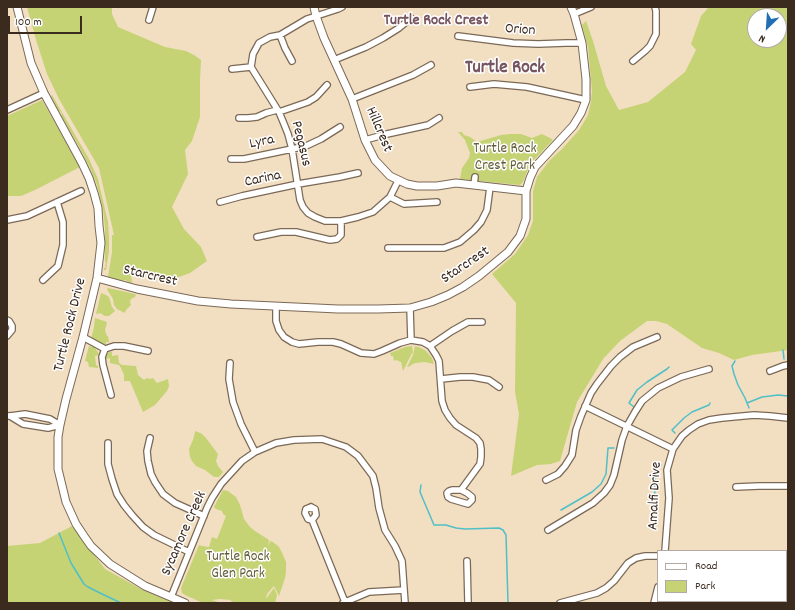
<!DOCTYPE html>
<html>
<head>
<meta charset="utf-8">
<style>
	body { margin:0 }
	#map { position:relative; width:795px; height:610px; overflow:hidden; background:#f2dec1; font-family:Dekko,sans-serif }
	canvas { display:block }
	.frame { position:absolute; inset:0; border:8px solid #3b2a1e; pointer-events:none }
	.legend { position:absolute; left:657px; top:550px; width:130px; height:52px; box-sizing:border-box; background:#fff; border:1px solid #b1aaa5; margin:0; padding:5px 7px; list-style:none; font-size:12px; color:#3b2a1e }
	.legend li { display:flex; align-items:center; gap:8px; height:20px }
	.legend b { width:20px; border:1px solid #b1aaa5 }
	.north { position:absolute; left:747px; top:8px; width:40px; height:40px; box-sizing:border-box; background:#fff; border:1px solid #b1aaa5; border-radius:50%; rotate:205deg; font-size:11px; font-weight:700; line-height:16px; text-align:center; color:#3b2a1e }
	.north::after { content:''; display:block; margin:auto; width:14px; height:18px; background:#1f6fb2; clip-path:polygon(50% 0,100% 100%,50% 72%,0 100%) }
	.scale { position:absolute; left:8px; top:16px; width:74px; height:18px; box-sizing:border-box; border:2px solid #3b2a1e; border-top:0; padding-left:5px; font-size:12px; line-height:14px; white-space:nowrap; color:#3b2a1e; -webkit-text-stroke:3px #fff; paint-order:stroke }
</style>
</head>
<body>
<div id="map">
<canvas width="795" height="610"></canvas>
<div class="frame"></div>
<ul class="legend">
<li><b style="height:5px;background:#fff"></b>Road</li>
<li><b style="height:11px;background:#c5d375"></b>Park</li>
</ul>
<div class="north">N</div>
<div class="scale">100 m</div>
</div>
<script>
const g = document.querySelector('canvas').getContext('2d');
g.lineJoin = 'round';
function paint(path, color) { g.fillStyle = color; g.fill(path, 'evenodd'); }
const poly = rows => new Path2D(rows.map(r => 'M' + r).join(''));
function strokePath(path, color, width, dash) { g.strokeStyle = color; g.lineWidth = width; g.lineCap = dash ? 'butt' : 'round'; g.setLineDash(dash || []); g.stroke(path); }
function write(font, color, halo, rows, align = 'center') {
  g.font = font + ' Dekko,sans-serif'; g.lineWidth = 3; g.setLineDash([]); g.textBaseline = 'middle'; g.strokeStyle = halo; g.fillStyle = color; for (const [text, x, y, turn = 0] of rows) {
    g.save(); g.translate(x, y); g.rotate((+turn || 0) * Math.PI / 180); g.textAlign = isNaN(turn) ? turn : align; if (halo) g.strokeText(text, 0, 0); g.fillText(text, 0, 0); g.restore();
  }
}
const green = poly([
	[27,7,112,7,112,14,118,27,165,47,186,51,194,55,201,60,200,80,200,117,192,141,185,150,188,174,172,207,184,229,201,247,207,261,190,273,176,278,142,275,133,266,127,269,131,275,132,283,126,281,126,280,124,280,124,281,108,277,112,252,112,235,114,235,99,168,59,99,47,74,37,43],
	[709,7,788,7,788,350,752,355,734,360,719,353,702,348,667,324,656,321,647,321,620,341,603,359,594,374,577,402,560,461,551,464,537,465,511,476,519,414,515,392,516,303,492,274,515,254,528,235,533,221,533,191,537,177,550,160,562,149,579,130,584,122,588,115,591,102,592,91,588,47,582,25,586,21,593,41,606,86,619,110,648,102,685,72,696,50,691,44,701,16],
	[755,16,779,16,779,40,755,40],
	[52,95,89,159,98,179,108,222,109,238,109,251,106,270,104,270,104,268,105,268,106,262,105,262,105,228,103,209,97,185,90,168,78,145,61,115,62,114,60,111,59,112,51,96],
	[42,100,80,167,35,190,21,196,7,196,7,116],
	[458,132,462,132,464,135,470,137,477,142,501,135,510,134,521,134,532,138,542,134,550,138,553,140,532,162,528,169,523,182,520,185,460,179,462,168,469,158,470,153,465,140],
	[108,288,135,294,136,295,135,297,131,299,130,302,131,305,126,310,125,313,117,309,114,305,113,299,108,291,107,289],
	[101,293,106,295,109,297,112,307,115,311,109,316,105,316,100,313,96,314],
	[95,318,107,322,105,330,107,336,108,336,109,342,106,342,106,346,103,346,97,341,91,339,94,327],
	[89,346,94,347,98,352,99,355,95,356,96,365,98,366,98,368,89,367,88,362,85,361],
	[412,346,413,352,411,355,403,371,401,362,396,360,394,361,393,356,391,356,390,353,405,347],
	[415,346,421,348,426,351,432,358,434,364,425,362,415,363,408,367,407,367,413,355],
	[109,352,112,352,112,356,118,355,119,363,122,365,136,366,138,375,144,380,147,378,150,379,153,378,157,383,168,379,169,386,167,391,155,405,143,412,130,381,124,381,124,375,121,368,119,365,110,363,110,358,106,359,106,356],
	[196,431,202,434,206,438,218,454,216,461,218,466,223,472,219,477,214,477,205,470,196,466,192,461,190,457,189,449,193,440,195,432],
	[223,490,228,491,236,497,240,505,244,519,250,527,255,531,269,540,268,547,270,541,273,542,279,547,283,555,286,562,286,572,285,578,279,596,274,586,267,594,266,599,274,588,277,595,275,603,234,603,230,600,220,599,212,600,221,603,203,603,185,595,182,593,181,588,199,545,202,546,209,547,212,537,217,539,226,516,223,514,222,511,216,509,214,507],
	[72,526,105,569,141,589,173,603,7,603,7,546,40,543]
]);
const stream = poly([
	[783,350,784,359],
	[735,361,732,366,734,374,738,385,745,398,749,408],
	[747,403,762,397,778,395,788,396],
	[634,407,629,403,637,390,647,382,667,369,669,367],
	[675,433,672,430,684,418,692,412,709,405,710,403],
	[421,485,420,492,434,525,446,525,456,528,465,529,499,528,503,530,506,535,508,603],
	[561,510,592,492,601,484,606,474,608,448,614,448],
	[654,511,656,464,661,465],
	[59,533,71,563,84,584,88,587,100,593,121,603]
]);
const minor = poly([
	[342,7,338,9,307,19,280,35,270,37,259,43,253,54,251,67,279,112,284,124,288,134,292,149,300,200,303,207,308,213,315,217,325,221,341,221,358,217,373,212,390,197,398,181],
	[574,14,591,7],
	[149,20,153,7],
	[280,35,285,48,292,61],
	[458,36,513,43,538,44,566,43,582,43],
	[334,60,366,47,383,38,399,28,411,18],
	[633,61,645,51,650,46,656,34,656,11,655,7],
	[232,69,251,67],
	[470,87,494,84,527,87,586,100],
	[352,99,413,75,431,65],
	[7,110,44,93],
	[279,112,308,102,316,97,327,85],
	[239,118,248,118,257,117,266,113,277,110],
	[365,140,387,134,428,125,439,118],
	[231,159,244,159,292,149,306,146,321,139,340,127],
	[474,185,475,177],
	[390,197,404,204,437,202],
	[220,202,242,196,298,184,340,177,358,173],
	[7,220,27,216,81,191],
	[257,237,281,232,296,232,330,240,337,239,341,235,341,221],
	[388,248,444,248,460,242,474,230,481,222,487,210,490,187],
	[43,280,58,266,63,245,63,222,57,202],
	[276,306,276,321,279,330,284,337,292,342,299,344,318,342,333,342,341,344,361,353,374,354,382,351,400,343,411,340,423,342,430,346,436,355,439,361,442,401,445,410,450,418,456,425,476,438,480,443,481,449,481,457,480,464,461,490,452,490,449,491,447,493,448,497,451,499,468,504,472,500,472,497,467,493,461,490],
	[410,308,411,340],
	[7,320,9,321,12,326,12,330,7,336],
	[83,337,105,349,114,346,124,346,148,351],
	[430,346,452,331,468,322,482,322],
	[105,349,102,357,103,365,111,395],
	[230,363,229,379,233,402,241,424,255,452],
	[770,371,783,366,788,365],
	[441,379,460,377,473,377,489,380,499,387],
	[585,406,673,449],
	[7,416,10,416,25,414,50,419,60,425],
	[10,416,23,424,48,428,60,425],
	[150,438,147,451,148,461,151,474,155,482,163,494,175,503,204,516],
	[108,443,108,464,112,479,117,494,124,505,132,515,143,527,154,535,189,552],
	[546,480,558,474,565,466,572,455,576,430,581,416,591,393,597,384,611,366,620,357,633,347,657,337],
	[736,487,759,486,788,486],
	[311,507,315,509,316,515,312,520,308,519,305,513,306,509,311,507],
	[312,520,345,602],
	[548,530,593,503,604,493,610,485,614,475,622,440,627,426,635,412,642,401,658,388,681,377,709,369],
	[665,551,669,498,667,470,673,449,682,436,689,430,698,424,709,420,722,418,754,415,770,416,788,418],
	[467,561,468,603],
	[171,597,207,508,212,498,221,484,242,461,255,452,276,443,294,440,322,439,346,447,358,456,373,476,376,488,379,508,385,530,395,546,402,561,405,603],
	[343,603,369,592,404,590],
	[560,603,597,593,606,588,614,581,628,563,636,558,645,556,658,556],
	[654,603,658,587]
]);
const tertiary = poly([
	[17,7,31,63,44,93,82,163,89,178,94,193,98,208,99,226,101,243,97,278,83,337,66,399,60,425,58,437,58,469,66,502,76,524,84,536,91,546,110,564,145,586,185,603],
	[314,7,316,16,324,38,352,99,365,140,375,160,390,176,407,184,417,186,437,186,456,183,526,191],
	[97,278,137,289,198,301,231,304,338,309,378,309,410,308,431,302,448,295,463,287,479,276,508,252,520,236,526,219,526,191,530,178,535,167,573,126,581,113,586,100,586,79,582,43,574,14,571,7]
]);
const streetNames = [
	["Orion",520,31,4],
	["Hillcrest",378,130,67],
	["Lyra",262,143,-12],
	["Pegasus",300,144,76],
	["Carina",263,180,-12],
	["Starcrest",466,266,-34],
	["Starcrest",150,277,13],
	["Turtle Rock Drive",71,325,-76],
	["Amalfi Drive",656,496,-87],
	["Sycamore Creek",185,534,-66]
];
const parkNames = [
	["Turtle Rock",505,150],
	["Crest Park",505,167],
	["Turtle Rock",238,558],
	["Glen Park",238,575]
];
const neighbourhoodNames = [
	["Turtle Rock Crest",436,22]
];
const districtNames = [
	["Turtle Rock",505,69]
];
paint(green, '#c5d375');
strokePath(stream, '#51bfc8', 1.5);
strokePath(minor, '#7b6957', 8);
strokePath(tertiary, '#7b6957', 9);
strokePath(minor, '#fff', 5.5);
strokePath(tertiary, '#fff', 7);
write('15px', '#3b2a1e', '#fff', streetNames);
write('15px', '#645d38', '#fff', parkNames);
write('bold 16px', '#765560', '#fff', neighbourhoodNames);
write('bold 19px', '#765560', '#fff', districtNames);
</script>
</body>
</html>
